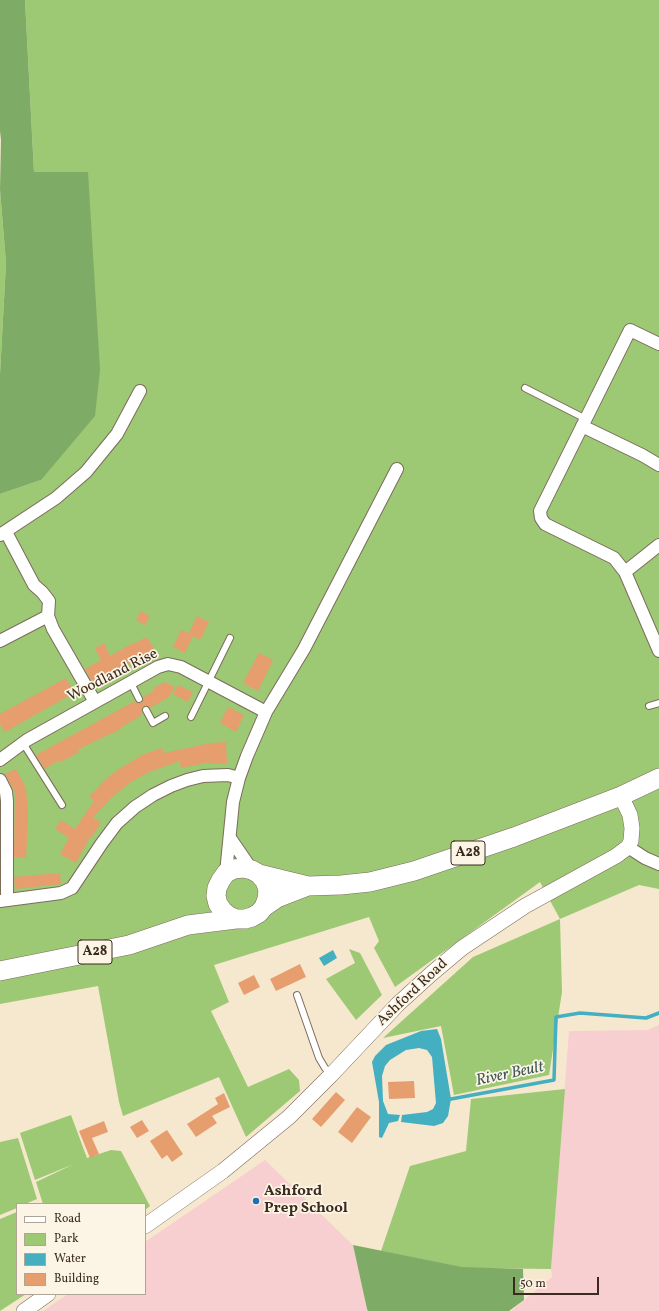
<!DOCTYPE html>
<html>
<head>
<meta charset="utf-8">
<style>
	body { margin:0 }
	#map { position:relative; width:659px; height:1311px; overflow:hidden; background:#f6e8ce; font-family:Vollkorn,serif }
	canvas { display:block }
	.legend { position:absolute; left:16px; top:1203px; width:130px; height:92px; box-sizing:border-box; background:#fcf5e5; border:1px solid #afa495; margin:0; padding:5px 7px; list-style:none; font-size:12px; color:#3b2a1e }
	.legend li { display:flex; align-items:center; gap:8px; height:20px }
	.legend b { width:20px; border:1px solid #afa495 }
	.scale { position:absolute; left:513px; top:1277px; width:86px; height:18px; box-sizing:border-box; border:2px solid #3b2a1e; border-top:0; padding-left:5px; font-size:12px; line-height:14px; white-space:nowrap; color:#3b2a1e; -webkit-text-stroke:3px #fcf5e5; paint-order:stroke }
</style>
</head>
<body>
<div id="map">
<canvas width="659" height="1311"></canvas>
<ul class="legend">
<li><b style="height:5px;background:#fff"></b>Road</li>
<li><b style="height:11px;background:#9dc874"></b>Park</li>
<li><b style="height:11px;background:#43afc1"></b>Water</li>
<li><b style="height:11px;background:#e69e6f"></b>Building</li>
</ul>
<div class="scale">50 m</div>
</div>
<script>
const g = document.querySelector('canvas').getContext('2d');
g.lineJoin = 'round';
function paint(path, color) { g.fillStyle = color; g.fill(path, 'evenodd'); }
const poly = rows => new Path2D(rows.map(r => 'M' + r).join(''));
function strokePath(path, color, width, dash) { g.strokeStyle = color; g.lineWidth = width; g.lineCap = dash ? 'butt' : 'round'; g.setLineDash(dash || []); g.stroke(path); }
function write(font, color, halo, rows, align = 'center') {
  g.font = font + ' Vollkorn,serif'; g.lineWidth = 3.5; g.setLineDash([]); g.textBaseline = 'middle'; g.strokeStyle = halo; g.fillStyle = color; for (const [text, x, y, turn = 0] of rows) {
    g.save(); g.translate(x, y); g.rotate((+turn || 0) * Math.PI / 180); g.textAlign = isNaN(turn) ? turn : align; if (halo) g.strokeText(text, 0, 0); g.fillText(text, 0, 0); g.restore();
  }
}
const built = poly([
	[659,1025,659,1311,511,1311,552,1277,551,1269,569,1031,648,1030],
	[265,1160,353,1245,367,1309,368,1311,43,1311,68,1294,145,1294,145,1242]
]);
const green = poly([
	[25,0,659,0,659,889,639,885,560,919,562,992,549,1075,454,1095,441,1026,383,1038,473,957,560,919,540,882,395,987,374,948,379,941,369,917,214,965,229,1002,211,1011,248,1087,289,1069,299,1080,300,1091,246,1137,219,1077,123,1116,119,1102,98,986,0,1004,0,494,41,480,88,172,34,172],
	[0,190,6,263,0,374],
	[349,949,360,953,382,995,356,1020,326,979,355,963],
	[565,1089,551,1269,465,1268,381,1251,410,1166,466,1151,471,1099],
	[71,1115,87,1158,111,1150,121,1151,150,1206,145,1210,145,1204,43,1204,36,1182,74,1164,35,1180,20,1133],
	[18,1138,37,1199,25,1204,17,1204,17,1208,0,1215,0,1142],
	[17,1212,17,1294,26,1294,0,1311,0,1219]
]);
const forest = poly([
	[0,0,25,0,34,172,88,172,100,370,95,416,41,480,0,494,0,374,6,263,0,190,1,140,0,131],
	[353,1245,462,1267,523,1269,524,1300,509,1311,368,1311,367,1309]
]);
const water = poly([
	[333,950,337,958,324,966,319,958],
	[437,1029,441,1039,451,1099,448,1116,443,1123,434,1126,401,1122,402,1115,427,1112,433,1109,436,1103,432,1057,427,1050,419,1048,406,1050,390,1060,385,1066,382,1076,383,1101,388,1114,400,1115,398,1121,389,1123,382,1138,379,1137,379,1102,372,1062,375,1056,386,1045,421,1031]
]);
const stream = poly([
	[451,1099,554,1080,556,1017,580,1013,646,1018,659,1013]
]);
const building = poly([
	[141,611,150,616,145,625,136,620],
	[197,616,209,622,200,640,193,636,185,653,173,647,181,630,189,633],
	[147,637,155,650,93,684,85,669,101,660,95,648,104,643,110,656,131,644,131,645],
	[259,653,273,660,258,691,243,683],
	[66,678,74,693,5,732,0,724,0,714],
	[165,682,175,687,169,697,150,708,147,706,144,706,141,713,142,715,120,728,121,729,85,746,78,750,79,752,61,762,60,760,44,769,36,755,135,701,138,703,141,703,143,700,143,697,154,691,153,688],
	[178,685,193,692,188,702,173,694],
	[228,707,244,715,236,732,220,723],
	[226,742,227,763,210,764,210,762,181,768,180,761,149,772,131,782,112,797,93,817,101,823,91,838,90,837,76,863,60,854,69,838,55,829,61,820,75,829,94,801,89,797,106,779,119,769,144,754,162,748,164,753,211,743],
	[16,769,26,788,28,814,26,858,14,857,15,792,5,774],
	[60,873,61,884,15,889,14,877],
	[300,964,306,977,276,991,270,979],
	[254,975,260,987,244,995,238,983],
	[414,1081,415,1098,389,1099,388,1082],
	[336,1092,345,1100,321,1127,312,1119],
	[224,1093,230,1107,212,1116,217,1123,196,1137,187,1124,218,1104,215,1098],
	[357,1107,371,1117,352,1143,338,1132],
	[142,1120,149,1131,137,1138,130,1127],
	[104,1121,108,1132,92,1138,99,1154,90,1158,79,1131],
	[167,1130,183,1154,172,1162,167,1155,162,1159,150,1141]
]);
const service = poly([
	[525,388,586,419],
	[131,683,139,699],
	[649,706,659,703],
	[146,710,153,723,165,716],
	[191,717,230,638],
	[23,743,62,805],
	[297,995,319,1058,325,1068,331,1075]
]);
const minor = poly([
	[659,344,630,330,540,511,541,518,545,524,614,558,625,572,659,651],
	[582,426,642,455,659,465],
	[6,532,34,585,42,592,49,601,48,616,53,629,95,702],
	[0,535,56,498,86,472,117,434,140,391],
	[625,572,659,545],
	[0,641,48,616],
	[0,760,27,740,158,667,168,664,181,667,266,712],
	[0,780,6,792,7,801,7,900],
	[230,838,252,870],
	[628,847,645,858,659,864],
	[226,873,233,802,239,778,247,756,266,712,304,649,397,469],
	[0,901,61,893,72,888,102,843,117,823,135,807,153,795,171,786,187,780,203,776,228,775,239,778]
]);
const tertiary = poly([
	[145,1226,223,1171,289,1117,331,1075,398,1004,431,974,462,948,525,906,616,856,628,847,631,841,632,828,630,815,621,796],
	[24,1311,48,1294]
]);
const primary = poly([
	[259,874,265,881,268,890,267,899,264,907,259,913,252,917,245,919,236,919,229,916,223,911,218,904,216,896,217,888,221,880,226,873,234,869,243,868,252,870,259,874,308,886,341,885,370,882,414,871,514,837,621,796,659,778],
	[264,907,277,898,308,886],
	[0,971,129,945,188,925,236,919]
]);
const markers = [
	[256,1201,4,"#1f6fb2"]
];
const shields = [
	[468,853,34],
	[95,952,34]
];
const shieldNames = [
	["A28",468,853],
	["A28",95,952]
];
const streetNames = [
	["Woodland Rise",113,676,-27],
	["Ashford Road",413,993,-43]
];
const poiNames = [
	["Ashford",264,1192],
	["Prep School",264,1209]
];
const waterNames = [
	["River Beult",510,1075,-12]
];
paint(built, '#f7cfd0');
paint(green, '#9dc874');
paint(forest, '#7eac66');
paint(water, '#43afc1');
strokePath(stream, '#43afc1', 3.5);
paint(building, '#e69e6f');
strokePath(service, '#7c6c5c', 8);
strokePath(minor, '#7c6c5c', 14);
strokePath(tertiary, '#7c6c5c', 16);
strokePath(primary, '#7c6c5c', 20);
strokePath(service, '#fff', 6);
strokePath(minor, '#fff', 12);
strokePath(tertiary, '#fff', 15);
strokePath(primary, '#fff', 19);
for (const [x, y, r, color] of markers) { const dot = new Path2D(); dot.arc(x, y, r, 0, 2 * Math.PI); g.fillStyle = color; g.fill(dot); strokePath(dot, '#fcf5e5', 1.5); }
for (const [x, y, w] of shields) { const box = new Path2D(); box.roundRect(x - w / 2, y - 12, w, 24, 3); g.fillStyle = '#fcf5e5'; g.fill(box); strokePath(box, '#3b2a1e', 1); }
write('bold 14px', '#3b2a1e', null, shieldNames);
write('15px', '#3b2a1e', '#fcf5e5', streetNames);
write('bold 15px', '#3b2a1e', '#fcf5e5', poiNames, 'left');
write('italic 16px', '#3e5957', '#fcf5e5', waterNames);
</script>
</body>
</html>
